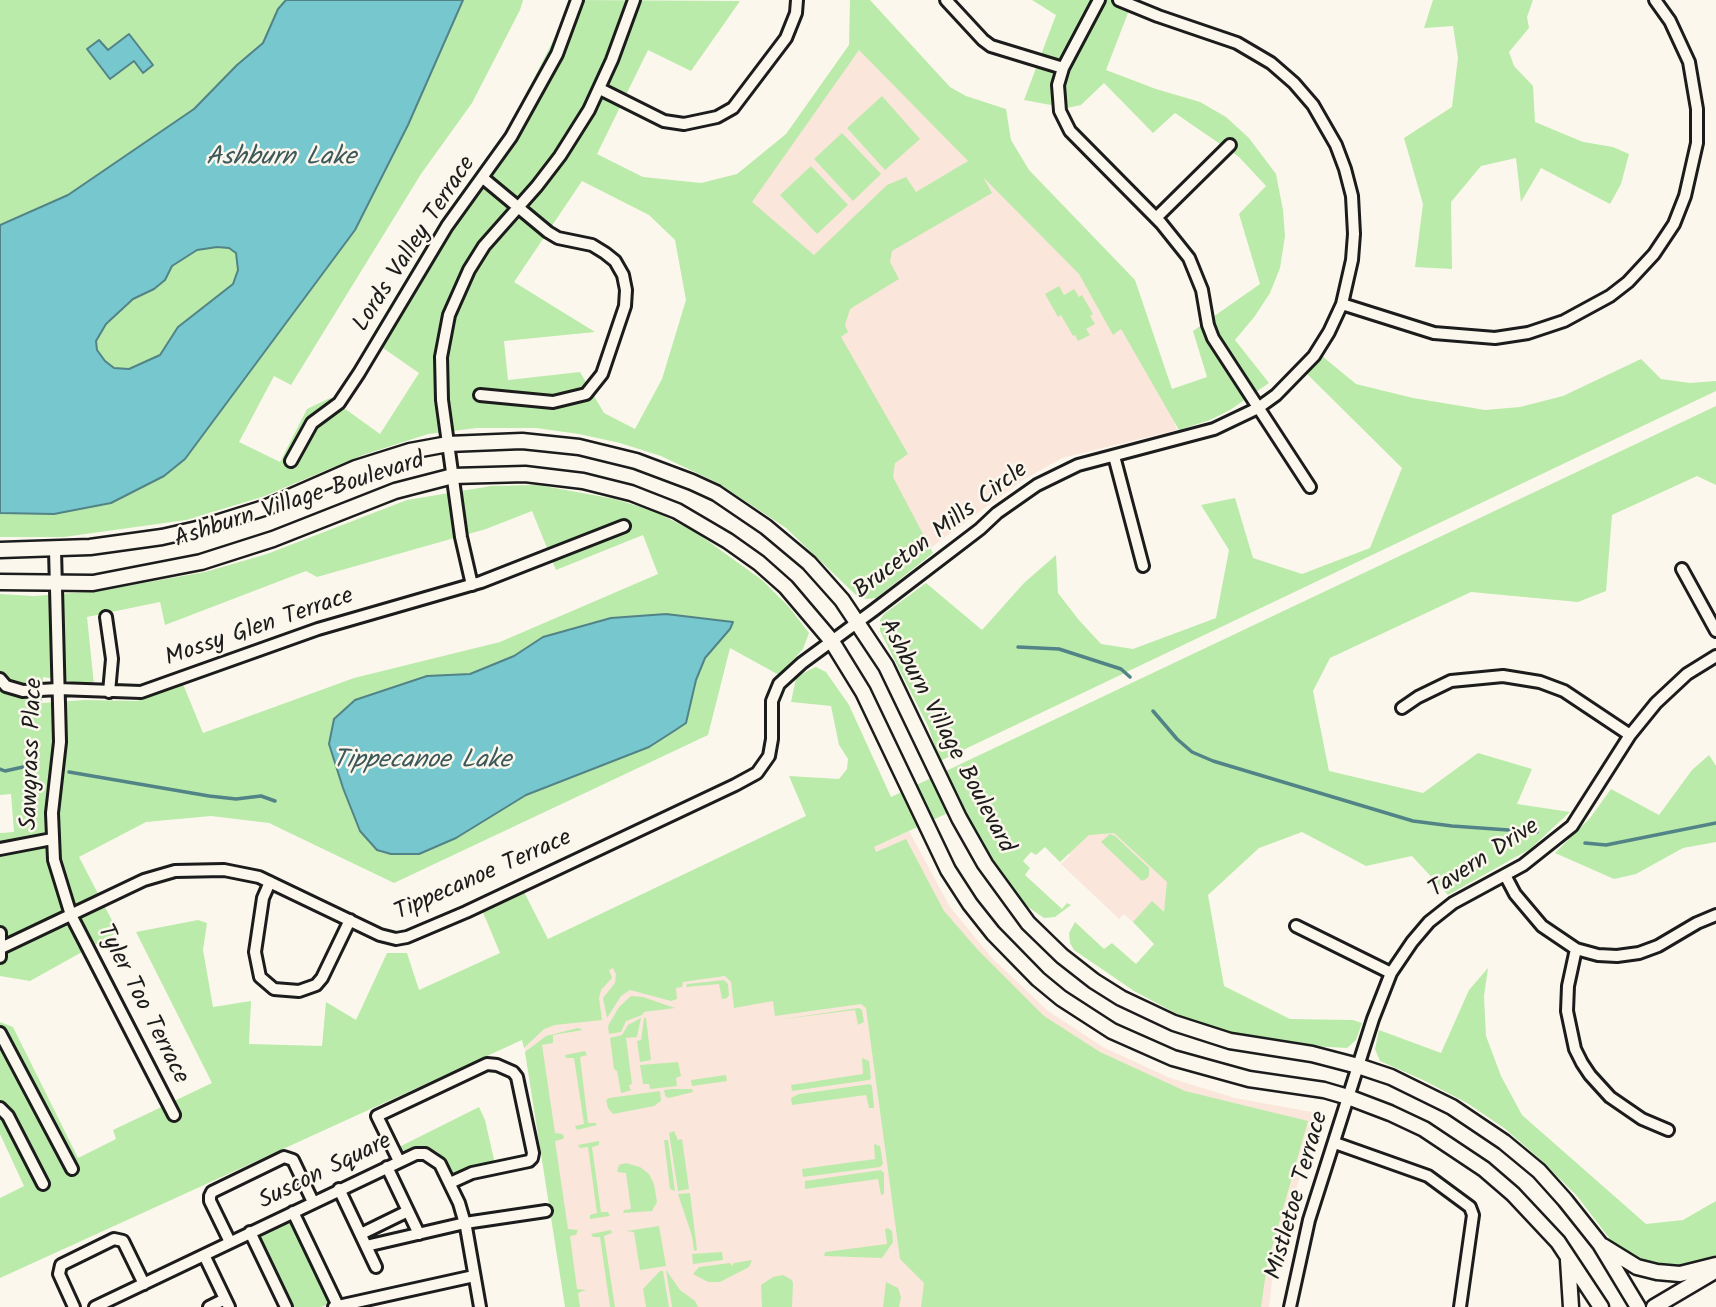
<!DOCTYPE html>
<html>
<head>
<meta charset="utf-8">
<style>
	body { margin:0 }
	canvas { display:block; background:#fbf7ec }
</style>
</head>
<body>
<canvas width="1716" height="1307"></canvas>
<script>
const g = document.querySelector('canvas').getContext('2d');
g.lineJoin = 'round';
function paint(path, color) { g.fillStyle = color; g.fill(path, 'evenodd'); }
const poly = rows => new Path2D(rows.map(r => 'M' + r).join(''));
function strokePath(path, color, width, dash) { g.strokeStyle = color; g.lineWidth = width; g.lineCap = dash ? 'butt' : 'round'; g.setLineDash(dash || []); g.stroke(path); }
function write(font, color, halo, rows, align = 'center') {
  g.font = font + ' Kalam,sans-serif'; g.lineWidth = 5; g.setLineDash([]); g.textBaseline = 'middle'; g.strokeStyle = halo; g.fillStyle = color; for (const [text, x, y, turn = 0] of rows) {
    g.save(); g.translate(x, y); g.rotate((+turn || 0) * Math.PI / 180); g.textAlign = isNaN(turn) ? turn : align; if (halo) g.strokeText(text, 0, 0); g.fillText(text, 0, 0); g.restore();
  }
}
const built = poly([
	[874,28,1117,270,1177,430,1062,458,1021,481,871,592,723,242],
	[1201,813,1164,913,1145,933,1124,914,1119,919,1061,864,1070,855,1052,839],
	[909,831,950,907,992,958,1048,1011,1103,1047,1170,1078,1235,1098,1312,1112,1316,1121,1285,1227,1273,1275,1269,1307,566,1307,523,1039,515,1013]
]);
const green = poly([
	[0,0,286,0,278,10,263,43,237,65,194,109,68,195,0,225],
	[463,0,523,0,520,10,472,103,421,174,291,385,274,376,239,442,280,462,307,409,330,398,380,434,419,373,370,339,442,219,511,124,562,23,570,0,740,1,691,71,648,50,597,154,643,177,701,183,737,174,786,134,849,45,850,0,870,0,950,87,966,96,1006,109,1011,140,1029,170,1135,280,1172,389,1207,377,1193,331,1260,284,1239,214,1266,186,1239,157,1175,113,1153,133,1104,83,1081,105,1067,108,1024,100,1056,15,1032,0,1133,0,1106,70,1156,89,1200,102,1226,117,1249,138,1276,174,1283,210,1285,236,1280,268,1270,293,1255,316,1235,340,1269,383,1230,410,1210,420,1179,430,1121,329,1113,335,1079,274,983,177,992,193,892,251,890,262,899,279,850,309,845,325,848,332,841,337,908,454,895,463,893,477,933,553,876,598,866,599,857,596,786,528,718,483,661,456,620,443,579,434,536,428,477,428,428,434,363,455,262,497,186,520,64,537,0,537,0,513,24,514,131,494,164,476,185,459,355,230,408,125],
	[859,50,968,161,916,192,906,177,887,185,814,255,752,202],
	[582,181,649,215,675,240,686,300,662,379,635,429,604,413,580,372,508,380,504,341,595,332,514,282],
	[1433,0,1533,0,1527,17,1529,28,1509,52,1514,66,1533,86,1535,122,1583,142,1613,147,1629,154,1621,184,1610,204,1541,168,1521,202,1516,158,1481,166,1451,202,1452,269,1415,267,1423,204,1404,138,1452,107,1458,58,1453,26,1424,28],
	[882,96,920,139,885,170,847,128],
	[842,133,881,174,853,201,814,159],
	[811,166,848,205,817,234,780,195],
	[217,247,229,248,236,253,238,270,233,284,178,327,160,355,129,369,114,369,105,361,97,350,96,341,106,324,133,299,154,289,165,280,172,266,197,249],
	[1059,286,1064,295,1074,289,1079,297,1082,295,1093,314,1090,316,1095,324,1086,329,1090,335,1078,341,1075,335,1073,336,1061,315,1058,317,1045,294],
	[1322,356,1356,384,1413,398,1485,410,1520,407,1563,396,1641,359,1661,379,1690,383,1716,381,1716,391,940,761,928,726,880,631,880,620,884,614,926,583,982,630,1024,583,1056,555,1058,593,1078,619,1101,644,1133,649,1216,618,1229,550,1201,505,1235,498,1253,558,1302,574,1370,548,1402,468,1307,374],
	[1716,406,1716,485,1697,476,1612,515,1606,591,1578,602,1471,592,1330,658,1313,691,1329,771,1423,793,1478,753,1532,769,1517,804,1570,812,1530,849,1448,895,1412,856,1366,866,1302,832,1259,848,1208,895,1224,986,1290,1019,1353,1020,1362,1023,1356,1040,1347,1048,1311,1046,1244,1037,1198,1025,1134,991,1074,950,1070,943,1069,933,1075,922,1104,949,1112,943,1136,964,1154,944,1133,922,1152,901,1164,912,1167,882,1114,833,1089,835,1060,862,1045,847,1036,855,1031,852,1023,861,1030,868,1025,875,1062,909,1067,903,1071,905,1055,917,1044,918,1011,895,987,860,961,807,874,847,876,852,906,839,944,911,978,950,1044,1016,1100,1052,1185,1091,1308,1121,1267,1265,1261,1307,921,1307,924,1283,900,1259,866,1008,861,1004,775,1016,773,1001,734,1008,731,982,725,976,683,982,682,987,676,988,677,999,671,1001,630,990,621,996,607,1018,603,998,615,983,616,974,613,968,609,970,612,978,601,990,599,998,602,1020,555,1025,544,1029,524,1048,522,1040,0,1278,0,1198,24,1186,0,1134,0,1022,13,1027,78,1158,116,1139,113,1130,212,1083,136,932,198,920,207,923,203,950,213,1007,251,1001,249,1044,322,1046,326,1002,356,1020,387,953,407,953,419,990,500,953,482,910,524,892,548,939,806,816,789,776,839,779,847,769,848,759,839,745,831,706,791,702,796,678,809,670,816,667,826,672,849,705,891,797],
	[538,485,615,499,653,511,694,531,762,580,789,607,809,633,803,649,779,675,730,648,708,735,394,883,269,823,211,816,146,822,79,857,118,932,30,981,0,976,0,833,14,832,11,794,0,795,0,594,34,596,98,591,205,572,267,554,407,500,491,486],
	[532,511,556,570,643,535,658,574,500,642,354,678,203,733,183,684,137,701,85,700,42,703,43,677,94,685,87,617,160,602,165,625,306,571,317,577,486,529],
	[666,614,733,623,730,629,705,657,696,680,686,723,674,731,649,747,526,795,456,838,419,854,391,854,360,831,343,788,329,744,427,676,470,674,514,656,543,637],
	[1709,755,1716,766,1716,842,1683,848,1636,874,1614,879,1555,853,1590,818,1611,789,1659,815,1692,770],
	[1110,834,1115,836,1149,868,1149,876,1146,879,1142,881,1101,842],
	[1488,968,1484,996,1486,1036,1501,1076,1522,1115,1646,1224,1683,1220,1716,1201,1716,1255,1693,1266,1672,1269,1651,1267,1616,1247,1577,1196,1541,1160,1504,1128,1467,1103,1423,1080,1380,1061,1375,1049,1379,1030,1441,1053,1469,990],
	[724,980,728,984,729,995,727,998,722,999,719,984,686,987,687,984],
	[631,996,643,997,675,1008,644,1012,642,1015,626,1021,621,1032,609,1034,608,1026,612,1019,619,1007],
	[859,1008,862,1010,864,1022,858,1025,855,1010,776,1020],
	[641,1018,637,1037,626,1038,632,1084,629,1085,630,1089,632,1090,621,1093,617,1071,614,1069,610,1038,622,1035,628,1025],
	[644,1018,646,1018,651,1060,640,1062,637,1041,641,1040],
	[578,1028,583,1030,553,1035,553,1043,542,1045,555,1133,562,1134,564,1136,563,1139,555,1141,568,1229,578,1230,576,1235,570,1236,577,1289,586,1290,578,1293,580,1307,565,1307,525,1052,546,1036],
	[585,1051,587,1055,580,1057,588,1123,596,1123,597,1125,577,1130,575,1126,584,1124,574,1058,566,1058,565,1055],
	[862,1058,869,1061,871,1078,869,1080,792,1091,791,1085,863,1074],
	[678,1062,681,1076,676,1078,677,1086,650,1089,649,1084,643,1084,640,1065],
	[726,1075,727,1081,692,1086,691,1080],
	[870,1084,872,1086,874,1108,869,1108,866,1095,792,1105,791,1098,799,1094],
	[672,1089,692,1089,693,1092,669,1098,665,1096,664,1090],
	[660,1091,661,1101,654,1106,613,1114,608,1108,606,1100,609,1098],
	[479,1107,485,1120,495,1164,455,1175,452,1173,445,1160,437,1152,424,1147,412,1147,401,1152,397,1148],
	[674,1131,678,1140,682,1139,689,1189,678,1191,669,1133],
	[664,1140,668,1140,675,1191,670,1189],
	[599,1141,599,1145,592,1147,601,1212,608,1212,610,1216,590,1219,590,1215,597,1213,588,1147,580,1148,578,1145],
	[874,1144,880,1146,883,1164,880,1167,803,1177,802,1169,875,1159],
	[626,1163,640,1167,649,1174,654,1184,657,1202,652,1211,623,1213,624,1210,631,1209,626,1173,617,1172,619,1165],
	[881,1170,884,1173,884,1194,881,1195,878,1179,805,1189,805,1181],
	[690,1193,697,1250,694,1251,692,1236,678,1194],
	[289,1220,294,1221,331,1301,330,1304,321,1307,290,1307,257,1239,259,1234],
	[659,1226,666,1266,640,1270,634,1232,626,1231],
	[888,1228,892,1231,893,1242,882,1258,824,1256,825,1252,887,1244,885,1229],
	[611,1230,612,1233,604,1236,615,1307,610,1307,600,1237,593,1237,591,1234],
	[722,1252,723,1260,693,1264,692,1254],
	[752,1260,749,1267,720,1282,708,1282,693,1274,699,1267,730,1263,732,1266,734,1263],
	[666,1270,680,1290,695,1301,698,1307,672,1307],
	[660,1271,663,1271,669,1307,646,1307,643,1289],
	[783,1275,792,1280,793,1284,792,1307,762,1307,761,1285,773,1277],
	[886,1282,898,1288,901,1297,899,1307,883,1307]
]);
const water = poly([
	[286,0,463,0,408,125,355,230,185,459,164,476,111,503,54,514,0,513,0,225,68,195,194,109,237,65,263,43,278,9,286,0],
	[217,247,229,248,236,253,238,270,233,284,178,327,160,355,129,369,114,368,105,361,97,350,96,341,106,324,133,299,154,289,165,280,172,266,197,250,217,247],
	[129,34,153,65,143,73,134,61,110,79,87,49,99,40,108,50,129,34],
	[666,614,733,622,730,629,705,658,696,680,686,723,674,731,649,747,526,795,456,838,419,854,391,854,377,850,360,831,343,788,329,744,334,719,355,700,427,676,470,674,514,656,543,637,611,618,666,614]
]);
const stream = poly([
	[1018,647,1059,649,1121,669,1130,677],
	[1153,711,1177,739,1192,752,1213,761,1413,821,1452,826,1537,832],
	[0,769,5,771,32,765],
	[69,772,209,796,236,799,261,796,275,801],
	[1585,843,1606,845,1716,823]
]);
const minor = poly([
	[946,0,983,40,991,46,1063,68],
	[1099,0,1063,68,1058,85,1060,111,1070,131,1161,223,1189,258,1202,290,1208,325,1213,338,1310,487],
	[600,89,664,121,684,124,717,117,733,108,786,38,796,13,797,0],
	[1156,218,1230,145],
	[1342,304,1434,333,1495,338,1528,333,1564,321,1610,296,1628,282,1654,254,1674,224,1685,196,1697,143,1697,109,1689,62,1670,21,1655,0],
	[480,395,553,402,586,394,602,374,625,306,626,290,623,275,615,261,605,253,592,245,558,238,548,232,483,178],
	[1114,456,1143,566],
	[291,461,312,423,339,403,359,373,447,226,511,137,557,54,577,0],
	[55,550,60,742,52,813,54,860,71,915,174,1115],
	[1682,569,1716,631],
	[472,585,461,537,442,400,441,357,449,315,469,270,484,246,537,186,560,156,589,110,612,60,634,0],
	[106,617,112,659,109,692],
	[0,679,6,686,23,691,58,689,141,692,318,629,481,582,624,526],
	[1402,708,1418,697,1451,681,1503,676,1540,682,1564,691,1630,735],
	[0,849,52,839],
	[1505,875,1515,894,1542,926,1576,949,1598,955,1617,956,1639,953,1658,946,1697,923,1716,915],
	[270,882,263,898,255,952,260,977,274,989,299,991,316,985,322,978,350,920],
	[1296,926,1391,973],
	[0,933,0,957],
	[1,948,144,880,175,871,224,870,259,877,380,935,396,939,407,937,466,912,735,785,757,773,769,756,772,739,772,701,779,684,802,663,874,610,980,529,997,513,1037,485,1078,465,1214,429,1258,408,1276,395,1314,356,1329,332,1342,304,1352,260,1354,234,1352,196,1345,169,1336,145,1313,105,1294,83,1271,63,1237,43,1158,16,1119,0],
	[1576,949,1568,986,1567,1011,1575,1049,1582,1063,1590,1075,1610,1097,1642,1119,1668,1130],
	[0,1033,72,1169],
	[0,1108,8,1116,43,1184],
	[1335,1143,1428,1176,1470,1207,1473,1215,1460,1307],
	[399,1161,377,1116,487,1064,497,1065,513,1072,517,1077,533,1153,532,1158,529,1161,472,1173,450,1183],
	[387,1167,419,1234],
	[339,1189,376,1267],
	[293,1212,338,1306],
	[250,1232,286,1307],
	[361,1234,408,1211],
	[230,1242,210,1201,210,1196,212,1192,284,1157,293,1160,313,1202],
	[366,1246,465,1223,546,1211],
	[204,1255,229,1307],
	[74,1307,59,1274,61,1265,114,1239,123,1241,144,1284],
	[95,1307,416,1154,425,1154,440,1164,459,1203,466,1227,480,1307],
	[209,1307,225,1299],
	[334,1307,474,1276],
	[1290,1307,1309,1220,1373,1019,1391,973,1412,942,1429,922,1453,903,1523,865,1572,826,1630,735,1656,703,1687,674,1716,656]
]);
const major = poly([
	[0,550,90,547,162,537,197,529,267,507,356,468,410,451,448,444,522,441,579,447,636,461,692,482,716,493,766,527,809,563,842,600,886,666,959,818,985,864,1028,923,1062,956,1094,981,1121,998,1174,1023,1230,1041,1312,1054,1358,1066,1391,1077,1452,1107,1504,1142,1539,1171,1565,1200,1600,1244,1638,1307],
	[0,582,93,583,201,562,273,539,395,491,453,476,525,474,583,481,631,493,677,511,728,541,759,563,786,587,831,640,863,692,948,870,970,904,993,933,1038,979,1061,998,1112,1031,1173,1058,1249,1079,1324,1090,1348,1097,1390,1113,1424,1129,1484,1169,1513,1194,1558,1242,1601,1307],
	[1603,1246,1637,1267,1657,1272,1680,1274,1716,1265],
	[1568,1260,1571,1307],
	[1654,1307,1715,1271]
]);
const streetNames = [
	["Lords Valley Terrace",416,245,-57],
	["Ashburn Village Boulevard",300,502,-18],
	["Bruceton Mills Circle",942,532,-37],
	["Mossy Glen Terrace",260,629,-19],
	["Ashburn Village Boulevard",945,737,62],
	["Sawgrass Place",34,754,-88],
	["Tavern Drive",1485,860,-33],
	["Tippecanoe Terrace",484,877,-24],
	["Tyler Too Terrace",141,1005,63],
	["Suscon Square",326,1173,-26],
	["Mistletoe Terrace",1299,1196,-74]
];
const waterNames = [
	["Ashburn Lake",281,160],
	["Tippecanoe Lake",422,763]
];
paint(built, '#fbe6dc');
paint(green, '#bbebaa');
paint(water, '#76c7ce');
strokePath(water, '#528387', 2);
strokePath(stream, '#528387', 3.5);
strokePath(minor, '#1c1c1c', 16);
strokePath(major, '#1c1c1c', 19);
strokePath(minor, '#fbf7ec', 10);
strokePath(major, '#fbf7ec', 14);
write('24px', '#1c1c1c', '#fbf7ec', streetNames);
write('italic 26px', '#3c585a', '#fbf7ec', waterNames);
</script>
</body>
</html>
